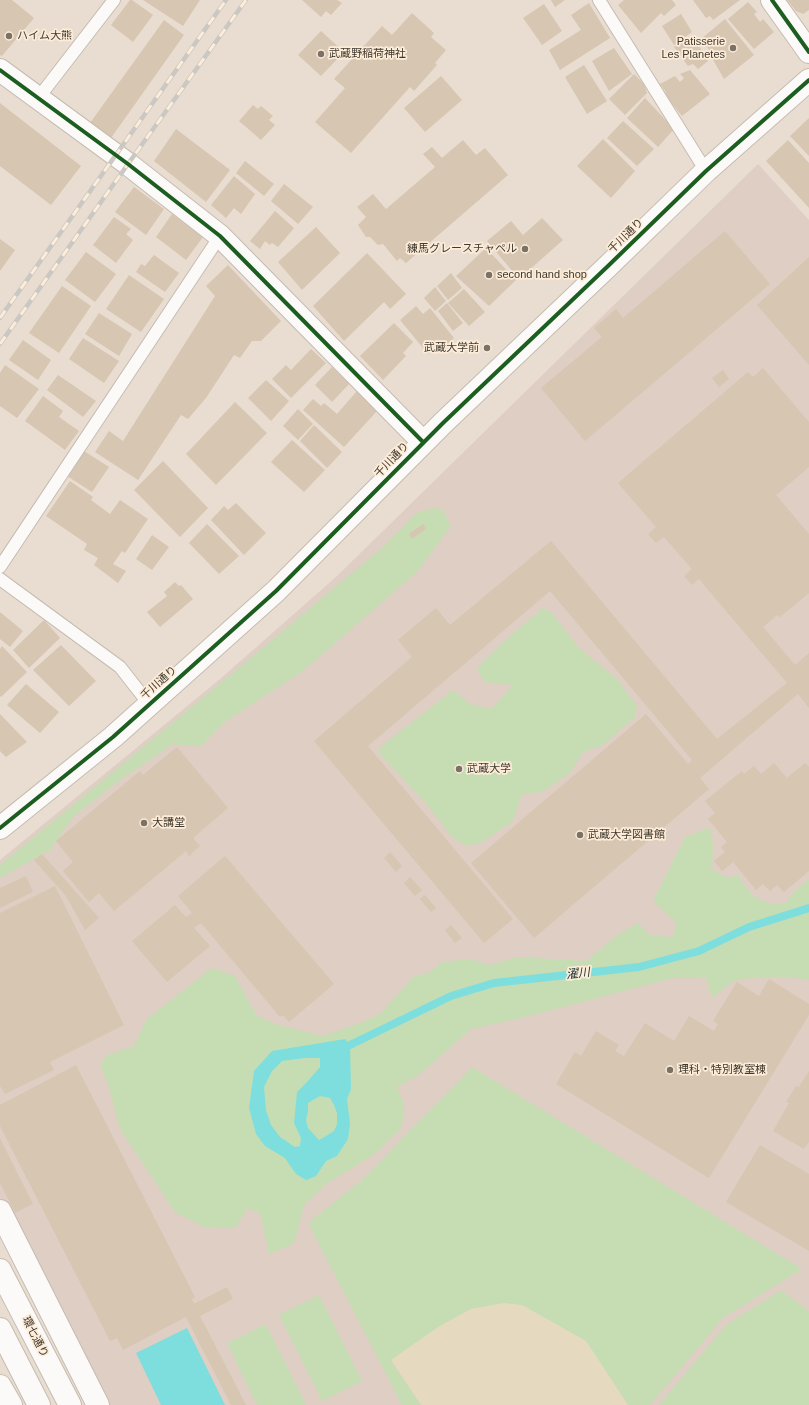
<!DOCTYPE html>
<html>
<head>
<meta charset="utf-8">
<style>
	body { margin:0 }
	canvas { display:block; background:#e8ddd0 }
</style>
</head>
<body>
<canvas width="809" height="1405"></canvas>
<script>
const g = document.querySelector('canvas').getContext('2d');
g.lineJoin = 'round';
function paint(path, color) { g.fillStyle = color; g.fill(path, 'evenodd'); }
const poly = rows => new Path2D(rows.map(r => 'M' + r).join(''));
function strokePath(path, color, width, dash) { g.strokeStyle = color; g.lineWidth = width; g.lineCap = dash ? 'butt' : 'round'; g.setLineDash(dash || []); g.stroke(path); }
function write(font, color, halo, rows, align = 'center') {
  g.font = font + ' Helvetica,"Noto Sans JP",sans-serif'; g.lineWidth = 3.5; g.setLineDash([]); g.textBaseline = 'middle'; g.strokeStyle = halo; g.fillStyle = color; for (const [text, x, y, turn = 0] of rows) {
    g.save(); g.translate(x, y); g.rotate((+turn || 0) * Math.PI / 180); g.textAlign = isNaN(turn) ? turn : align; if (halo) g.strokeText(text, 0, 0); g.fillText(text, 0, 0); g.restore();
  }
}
const education = poly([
	[758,164,809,220,809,1405,105,1405,0,1198,0,860,220,679,336,577]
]);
const green = poly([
	[433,508,442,509,451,526,417,572,303,671,226,721,201,746,188,746,173,744,123,778,74,816,50,850,0,878,0,865,240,667,383,547,416,513],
	[543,608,552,613,579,648,617,679,637,706,635,717,603,745,583,752,570,773,542,792,522,794,513,821,479,844,464,845,452,837,428,806,380,754,379,748,453,690,470,704,491,709,513,685,484,682,477,668,504,641],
	[710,827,713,845,712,869,726,877,739,876,743,884,755,897,771,904,785,903,796,890,809,879,809,980,791,977,756,977,733,981,712,998,706,977,673,978,529,1016,471,1029,420,1074,397,1087,404,1104,402,1127,375,1154,326,1184,304,1205,297,1233,293,1244,269,1254,260,1214,248,1208,235,1228,204,1227,175,1212,120,1129,108,1084,100,1065,107,1055,134,1046,147,1019,212,968,235,976,257,1016,275,1024,323,1036,360,1023,380,1014,413,977,430,972,442,962,469,959,490,965,518,957,586,961,616,936,638,923,650,935,672,937,677,923,653,901,685,837],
	[472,1067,802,1269,723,1318,650,1405,628,1405,605,1369,391,1361,421,1405,402,1405,308,1223,362,1180],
	[781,1290,809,1311,809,1405,659,1405,726,1325],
	[319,1295,362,1381,322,1401,279,1315],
	[266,1324,306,1405,257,1405,227,1343]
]);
const sand = poly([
	[503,1303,522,1305,586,1341,628,1405,421,1405,391,1360,438,1327,471,1309]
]);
const water = poly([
	[345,1039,350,1045,351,1089,347,1099,350,1124,348,1139,337,1156,326,1161,316,1176,306,1180,296,1174,285,1158,265,1146,256,1134,249,1108,254,1071,272,1051],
	[305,1058,320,1058,320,1067,307,1082,297,1092,294,1123,301,1138,300,1146,295,1147,280,1137,271,1125,266,1110,264,1087,272,1071,282,1061],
	[320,1096,330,1098,334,1105,337,1113,337,1124,334,1131,319,1140,308,1128,306,1120,308,1111,308,1103],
	[187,1328,225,1405,161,1405,136,1353]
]);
const stream = poly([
	[350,1045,451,996,494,983,639,967,699,951,749,927,809,908]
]);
const building = poly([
	[0,0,12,0,34,18,2,56,0,55],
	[130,0,132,0,153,15,133,42,111,25],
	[143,0,200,0,183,26],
	[302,0,337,0,342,3,331,15,326,11,321,17],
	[551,0,565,0,555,7],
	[624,0,672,0,676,5,664,16,661,13,641,33,618,5],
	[693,0,740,0,713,20,710,16,706,18],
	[787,0,809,0,809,10,803,14,796,11],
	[748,2,757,12,754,14,760,22,763,19,774,32,754,49,728,19],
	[589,3,610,38,560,70,549,50,581,30,571,15],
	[544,4,562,31,542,45,523,18],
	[412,13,434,33,431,37,446,50,435,63,437,65,414,91,410,87,351,153,315,122,345,88,334,79,382,26,392,35],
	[681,14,692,32,674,45,662,26],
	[725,19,754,55,724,79,712,58,714,56,701,39],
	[164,20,184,35,111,138,90,123],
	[321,31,344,52,321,76,298,55],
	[693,36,708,61,698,69,693,64,688,66,674,47],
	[614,48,632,74,609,91,592,61],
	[584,65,607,101,587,114,565,77],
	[690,70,710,94,682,116,664,94,666,92,660,84,675,76,680,82,684,78,680,74],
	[634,74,644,84,647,93,625,115,609,99],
	[441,76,462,100,425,132,404,108],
	[645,98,674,129,658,147,627,118],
	[0,103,81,166,51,205,0,166],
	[253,105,258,109,261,106,273,116,269,120,275,125,261,140,239,121],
	[809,118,809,156,790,136],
	[623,121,654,149,637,166,607,138],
	[176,129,230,170,206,202,154,161],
	[603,139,635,171,611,198,577,166],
	[463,140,476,155,485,148,508,175,406,263,400,258,397,261,383,244,378,245,370,237,366,237,358,225,366,217,357,207,373,194,386,209,435,167,423,154,432,147,442,158],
	[788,140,809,163,809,208,766,161],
	[245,161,274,184,264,196,236,173],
	[234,176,255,194,241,214,234,208,226,218,211,205],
	[284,184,313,207,298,224,271,201],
	[134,187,164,209,146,235,115,212],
	[275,211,294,228,278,247,272,243,270,245,265,241,260,249,250,241],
	[172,214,203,237,186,260,156,237],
	[114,217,131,229,126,234,133,240,116,263,93,245],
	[542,218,563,240,519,279,487,241,511,221,523,235],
	[316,227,340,253,302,290,278,262],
	[725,231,770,284,585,441,541,388,602,337,594,328,616,309,623,318],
	[0,239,15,250,0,271],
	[486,248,516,280,489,306,456,276],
	[86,252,116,274,95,302,65,280],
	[367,253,406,294,390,309,384,302,344,341,313,306],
	[154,255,179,273,165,292,136,272,141,264,145,266],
	[809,257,809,365,757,305],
	[228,265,281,321,261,341,252,341,240,358,234,355,206,398,188,419,181,415,138,480,95,452,109,431,123,441,215,296,206,286],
	[451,273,462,288,448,300,437,286],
	[129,275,164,299,141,332,106,309],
	[62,286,91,306,59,353,29,333],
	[435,287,446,301,435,311,424,298],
	[464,289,485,312,469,326,448,303],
	[447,303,463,323,453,331,438,311],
	[416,306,423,314,430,308,454,338,443,348,439,344,428,354,400,320],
	[99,313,132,334,119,356,85,334],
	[394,323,413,342,403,353,406,356,383,380,360,356],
	[83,338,119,361,104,383,69,359],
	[23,340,51,360,38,380,9,360],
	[311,349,326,363,291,398,272,379,286,365,291,370],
	[5,365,39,389,17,418,0,406,0,373],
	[332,367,349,384,332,402,315,385],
	[763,368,809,422,809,467,776,495,809,534,809,593,780,617,777,615,763,627,795,665,809,653,809,708,798,694,700,778,709,789,534,938,471,863,646,714,688,764,692,760,550,591,368,746,513,919,484,943,314,741,412,657,398,640,436,608,450,625,551,541,717,739,787,683,699,579,692,585,684,576,692,569,664,537,656,543,648,534,656,527,618,483,748,372,753,377],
	[723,370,729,379,719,387,712,378],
	[58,375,96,401,83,417,47,390],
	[266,380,289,401,271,421,248,398],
	[357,391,378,410,344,447,303,410,313,399,321,406,324,403,337,414],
	[43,396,63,411,59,417,79,431,65,450,25,421],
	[235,402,267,433,216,485,186,454],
	[298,409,313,424,298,440,283,426],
	[314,425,342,452,327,468,300,441],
	[292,440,325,470,304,492,271,462],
	[84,451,109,467,92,492,67,476],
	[163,461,208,508,180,537,134,490],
	[70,481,93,497,91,500,110,514,120,500,148,519,125,553,122,551,113,564,126,571,118,583,94,565,98,558,84,550,87,544,46,516],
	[236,503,266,533,244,555,211,520,224,506,228,510],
	[207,524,239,556,219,574,189,543],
	[423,524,426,529,412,539,409,534],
	[152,535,169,547,152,570,136,559],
	[175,582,179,586,181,585,193,599,160,627,147,612,167,596,164,592],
	[0,612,23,631,10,647,0,639],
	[44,620,60,638,29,668,13,650],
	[61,645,96,681,69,706,33,670],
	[2,646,27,672,1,697,0,696,0,649],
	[26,684,59,712,40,733,7,705],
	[0,714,27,742,6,757,0,751],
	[177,747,228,808,193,838,200,846,189,856,186,851,114,911,99,893,89,902,63,871,73,862,56,841,140,771,143,775],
	[774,763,787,778,805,763,809,767,809,871,784,892,777,885,770,891,763,884,756,890,733,862,722,871,714,861,725,852,721,847,727,842,708,819,715,813,705,801,742,771,744,774,754,766,761,774],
	[390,852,402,866,396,872,384,858],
	[42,854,99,918,85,930,66,896,34,860],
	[225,856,334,984,289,1022,283,1015,280,1017,201,923,194,928,210,946,167,982,132,941,175,905,186,917,192,913,178,896],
	[26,876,33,892,0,908,0,888],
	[410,877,422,890,415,896,404,883],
	[55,886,124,1025,50,1062,54,1070,5,1094,0,1086,0,913],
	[425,895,436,908,431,912,420,899],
	[451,925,462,938,455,943,445,930],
	[769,979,809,1004,809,1015,709,1178,556,1084,575,1052,581,1056,596,1031,619,1045,615,1051,624,1056,645,1023,674,1041,689,1016,714,1031,718,1024,713,1021,737,982,759,996],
	[76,1065,195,1297,192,1299,194,1304,227,1287,233,1299,200,1316,246,1405,231,1405,186,1317,123,1350,117,1338,110,1341,0,1126,0,1105],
	[809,1071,809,1142,804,1149,773,1131,789,1103,786,1102,796,1086,799,1087],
	[0,1138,33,1204,15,1213,0,1183],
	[760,1145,809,1174,809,1251,726,1202]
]);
const lane = poly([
	[599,0,706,171],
	[39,97,114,0],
	[0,567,220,236],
	[0,579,120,667,149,704]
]);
const street = poly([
	[772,0,809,52],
	[0,70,128,164,220,236,423,442]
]);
const secondary = poly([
	[0,828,113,737,276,591,443,423,608,266,706,171,809,80]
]);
const primary = poly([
	[0,1211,98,1405],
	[0,1270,70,1405],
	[0,1329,39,1405],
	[0,1386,11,1405]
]);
const rail = poly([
	[0,318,226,0],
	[0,344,128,164,246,0]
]);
const cycleway = poly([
	[772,0,809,52],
	[0,70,128,164,220,236,423,442],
	[0,828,113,737,276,591,443,423,608,266,706,171,809,80]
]);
const markers = [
	[9,36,4,"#7b7267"],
	[733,48,4,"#7b7267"],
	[321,54,4,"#7b7267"],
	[525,249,4,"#7b7267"],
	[489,275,4,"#7b7267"],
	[487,348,4,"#7b7267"],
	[459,769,4,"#7b7267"],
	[144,823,4,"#7b7267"],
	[580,835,4,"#7b7267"],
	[670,1070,4,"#7b7267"]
];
const poiNames = [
	["ハイム大熊",17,36],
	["Patisserie",725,42,"right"],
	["Les Planetes",725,55,"right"],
	["武蔵野稲荷神社",329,54],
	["練馬グレースチャペル",517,249,"right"],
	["second hand shop",497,275],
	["武蔵大学前",479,348,"right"],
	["武蔵大学",467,769],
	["大講堂",152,823],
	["武蔵大学図書館",588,835],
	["理科・特別教室棟",678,1070]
];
const streetNames = [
	["千川通り",626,236,-44],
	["千川通り",392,460,-46],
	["千川通り",159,683,-42],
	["環七通り",35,1337,63]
];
const waterNames = [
	["濯川",578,974,-6]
];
paint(education, '#dfcec4');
paint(green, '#c6ddb3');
paint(sand, '#e5dac0');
paint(water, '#7ededd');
strokePath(stream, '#7ededd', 8);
paint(building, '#d7c6b1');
strokePath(lane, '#c5bcb1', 14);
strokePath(street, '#c5bcb1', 24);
strokePath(secondary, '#c5bcb1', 24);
strokePath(primary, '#c5bcb1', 24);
strokePath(lane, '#fcfaf8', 12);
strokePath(street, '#fcfaf8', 22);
strokePath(secondary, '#fcfaf8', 22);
strokePath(primary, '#fcfaf8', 22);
strokePath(rail, '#cbc8c4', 4.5);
strokePath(rail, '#fcecd8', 3, [9]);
strokePath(cycleway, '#1b5e20', 4);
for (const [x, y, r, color] of markers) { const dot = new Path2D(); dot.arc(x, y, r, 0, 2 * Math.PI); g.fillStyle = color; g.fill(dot); strokePath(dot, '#fcecd8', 1.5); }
write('11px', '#40392f', '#fcecd8', poiNames, 'left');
write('11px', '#40392f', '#fcecd8', streetNames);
write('italic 12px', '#1b3333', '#fcecd8', waterNames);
</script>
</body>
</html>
